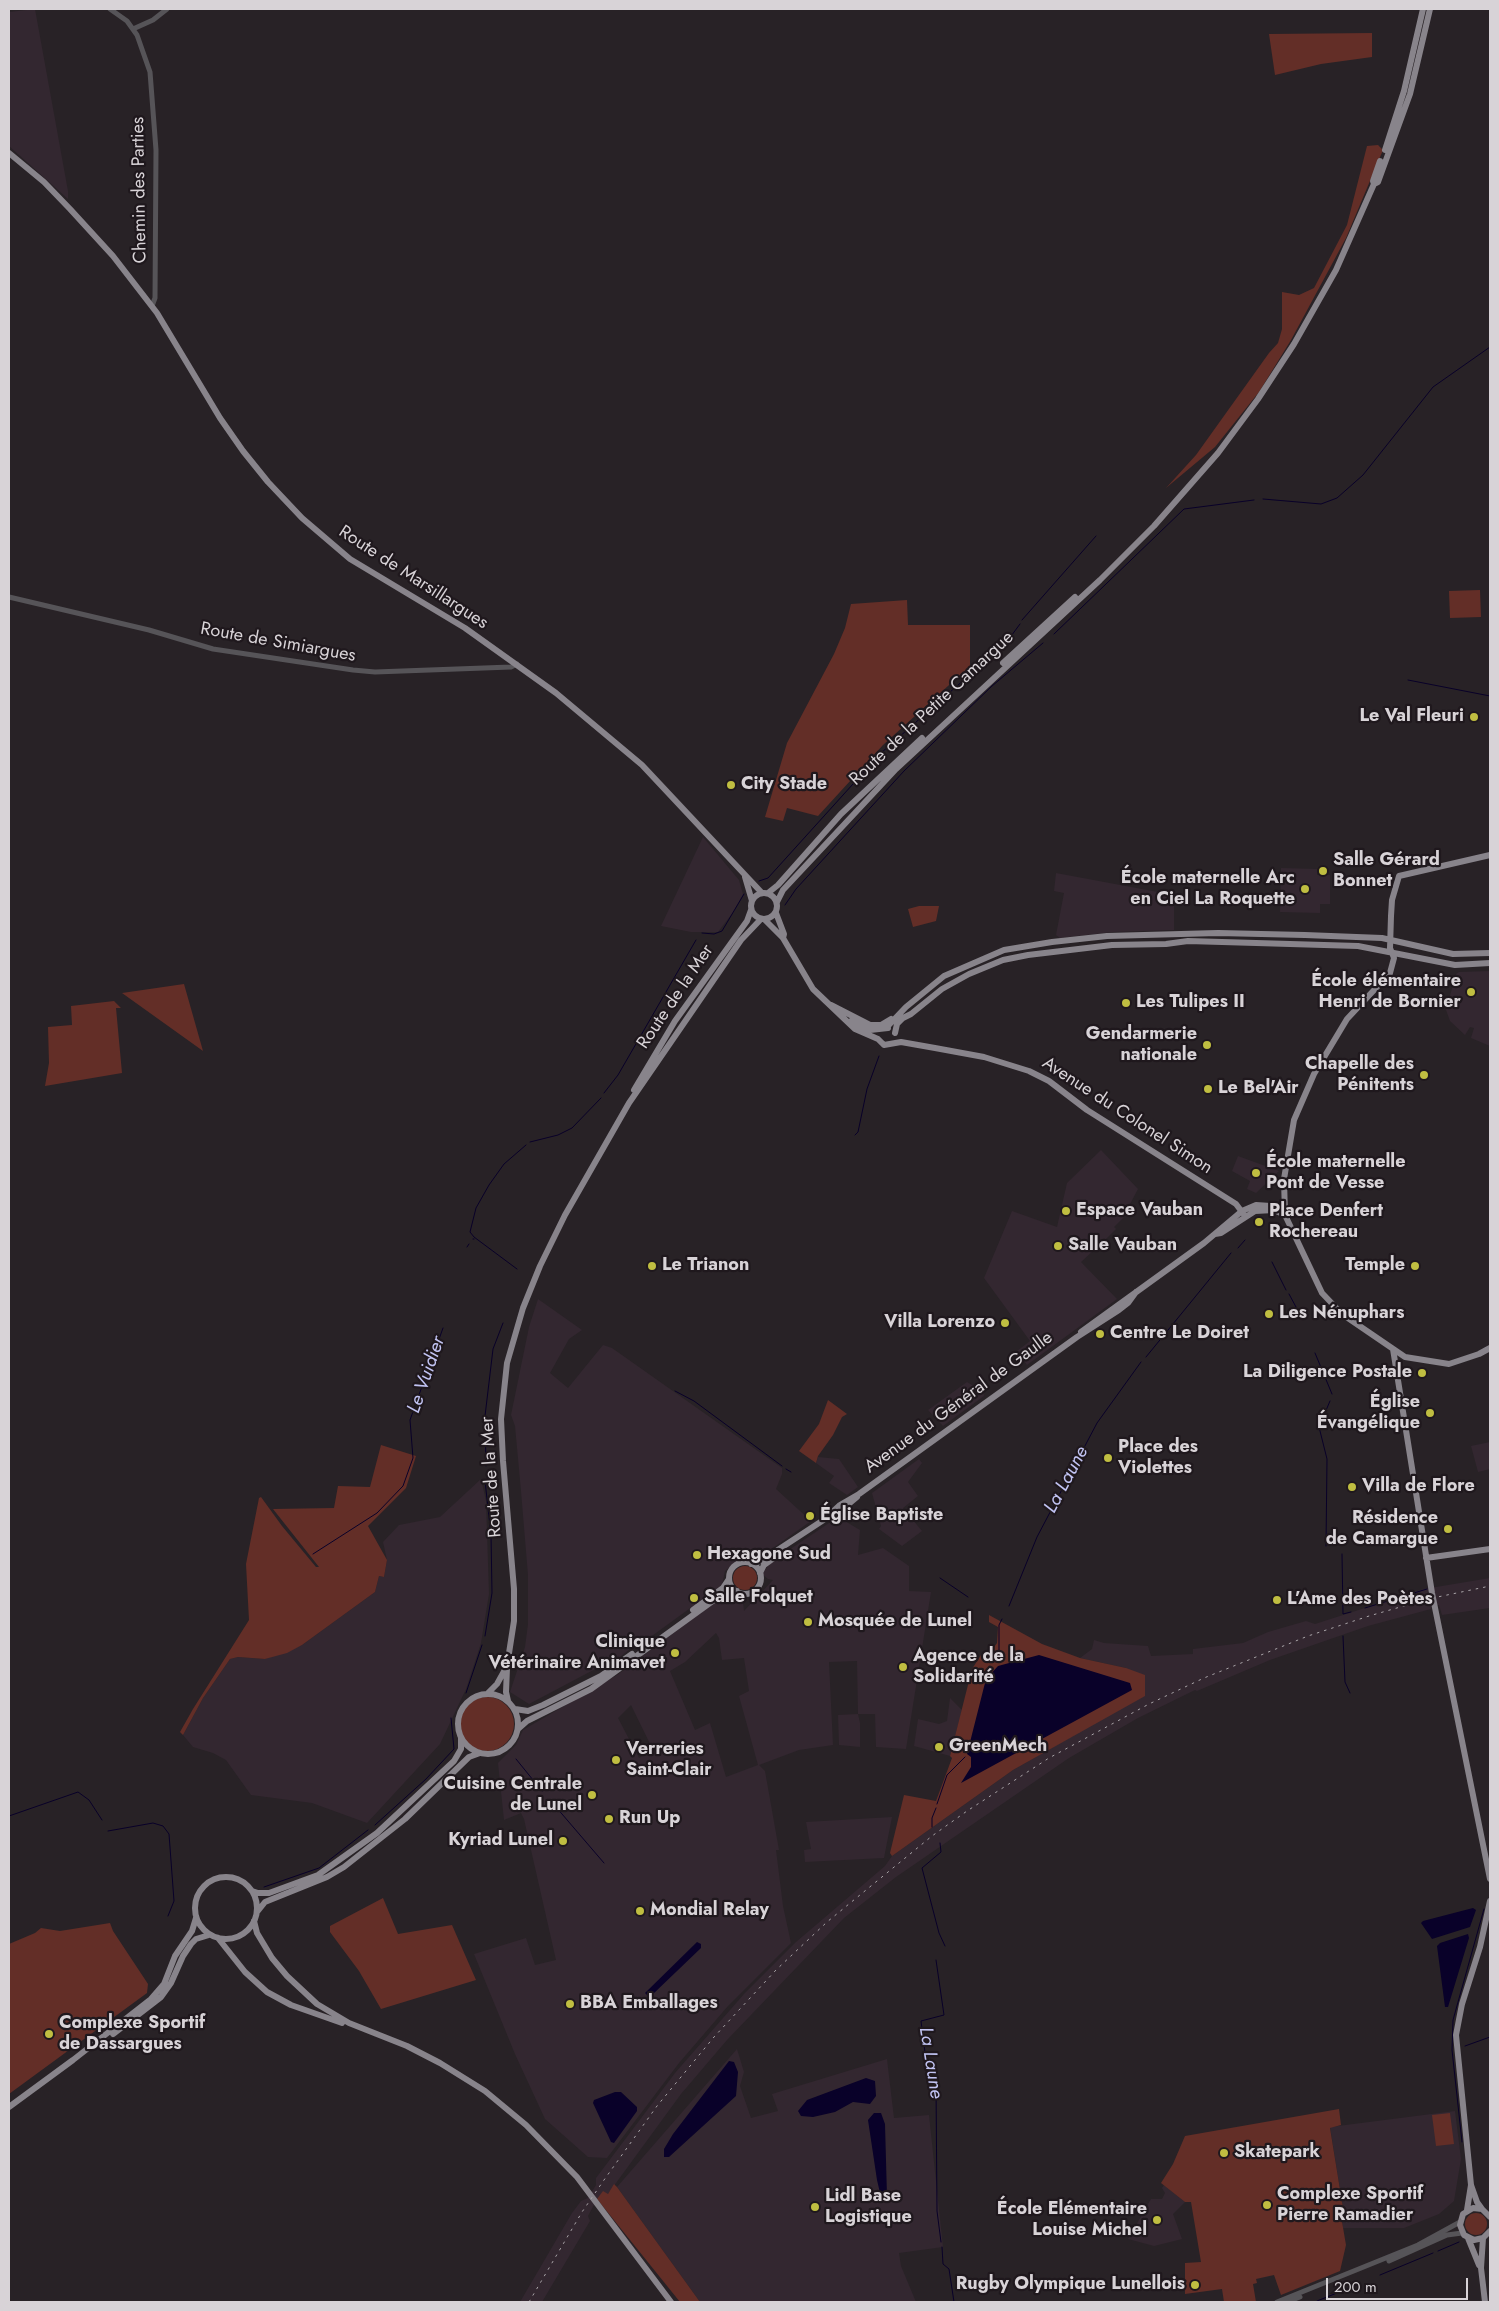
<!DOCTYPE html>
<html>
<head>
<meta charset="utf-8">
<style>
	body { margin:0 }
	#map { position:relative; width:1499px; height:2311px; overflow:hidden; background:#282226; font-family:Jost,sans-serif }
	canvas { display:block }
	.frame { position:absolute; inset:0; border:10px solid #d8d3d7; pointer-events:none }
	.scale { position:absolute; left:1326px; top:2278px; width:142px; height:22px; box-sizing:border-box; border:2px solid #d8d3d7; border-top:0; padding-left:6px; font-size:15px; line-height:18px; white-space:nowrap; color:#d8d3d7; -webkit-text-stroke:4px #1f181d; paint-order:stroke }
</style>
</head>
<body>
<div id="map">
<canvas width="1499" height="2311"></canvas>
<div class="frame"></div>
<div class="scale">200 m</div>
</div>
<script>
const g = document.querySelector('canvas').getContext('2d');
g.lineJoin = 'round';
function paint(path, color) { g.fillStyle = color; g.fill(path, 'evenodd'); }
const poly = rows => new Path2D(rows.map(r => 'M' + r).join(''));
function strokePath(path, color, width, dash) { g.strokeStyle = color; g.lineWidth = width; g.lineCap = dash ? 'butt' : 'round'; g.setLineDash(dash || []); g.stroke(path); }
function write(font, color, halo, rows, align = 'center') {
  g.font = font + ' Jost,sans-serif'; g.lineWidth = 4.5; g.setLineDash([]); g.textBaseline = 'middle'; g.strokeStyle = halo; g.fillStyle = color; for (const [text, x, y, turn = 0] of rows) {
    g.save(); g.translate(x, y); g.rotate((+turn || 0) * Math.PI / 180); g.textAlign = isNaN(turn) ? turn : align; if (halo) g.strokeText(text, 0, 0); g.fillText(text, 0, 0); g.restore();
  }
}
const built = poly([
	[35,9,68,191,68,199,9,146,9,12],
	[703,837,739,880,743,894,734,911,718,932,691,932,661,926],
	[1281,868,1317,869,1317,875,1330,875,1330,904,1320,904,1320,913,1280,912],
	[1056,873,1174,895,1174,930,1113,932,1060,938,1056,935,1064,893,1054,891],
	[1490,971,1490,1046,1471,1038,1474,1028,1470,1027,1465,1035,1450,1021,1446,1010,1456,974,1459,972],
	[1101,1150,1138,1189,1129,1206,1130,1211,1114,1227,1116,1229,1107,1238,1081,1262,1117,1299,1027,1365,1017,1351,1030,1341,984,1278,1012,1211,1057,1227,1067,1183],
	[1238,1156,1279,1171,1256,1193,1247,1189,1250,1181,1232,1171],
	[538,1299,582,1330,569,1339,550,1373,568,1388,603,1345,612,1348,782,1468,782,1474,776,1489,811,1521,756,1560,740,1558,725,1571,722,1585,645,1641,642,1639,609,1666,599,1667,529,1704,510,1692,525,1647,528,1624,528,1575,521,1491,515,1426,511,1415,529,1327],
	[967,1382,983,1392,984,1396,943,1426,928,1410],
	[1490,1442,1490,1469,1478,1472,1471,1446],
	[818,1457,839,1459,858,1487,847,1495,829,1483,834,1476,816,1463],
	[919,1459,922,1463,908,1482,918,1496,903,1508,922,1531,902,1546,879,1529,881,1526,872,1493],
	[481,1479,486,1501,489,1594,481,1643,466,1689,440,1744,367,1823,312,1803,251,1795,226,1760,213,1753,193,1747,183,1735,203,1698,230,1659,238,1657,265,1659,302,1645,375,1592,379,1576,384,1577,387,1560,383,1542,399,1525,440,1517],
	[838,1517,860,1530,858,1555,883,1548,909,1566,909,1591,931,1592,906,1749,876,1747,875,1714,858,1714,860,1723,860,1747,839,1745,838,1715,858,1714,857,1661,829,1662,833,1745,799,1750,759,1765,765,1771,779,1850,776,1850,783,1906,791,1943,728,2006,679,2063,607,2158,588,2157,545,2119,515,2054,474,1954,526,1938,535,1965,556,1960,524,1819,521,1813,504,1820,498,1763,516,1745,523,1730,617,1675,719,1599,729,1594,739,1596,743,1602,744,1611,773,1580,768,1579,762,1574,771,1562],
	[716,1633,719,1638,722,1660,744,1658,749,1691,739,1696,758,1765,726,1777,710,1723,695,1730,670,1671,685,1662],
	[631,1705,653,1750,639,1758,618,1718],
	[1490,1578,1490,1608,1442,1615,1439,1605,1431,1606,1431,1609,1368,1626,1270,1660,1197,1691,1195,1690,1138,1718,1069,1758,896,1877,844,1918,727,2040,681,2094,608,2194,597,2199,588,2216,590,2221,542,2302,520,2302,572,2213,581,2201,588,2198,596,2185,596,2178,675,2073,744,1994,796,1942,885,1866,892,1856,1013,1770,1076,1734,1126,1668,1080,1658,1092,1649,1094,1640,1104,1643,1148,1646,1151,1656,1193,1654,1193,1649,1243,1643,1268,1632,1306,1621,1315,1624,1424,1589],
	[950,1698,962,1710,950,1756,914,1746,918,1719,939,1724,947,1721],
	[892,1817,884,1858,805,1862,804,1850,811,1849,806,1822],
	[737,2049,744,2072,740,2086,751,2118,778,2111,772,2094,887,2059,894,2118,929,2115,943,2247,899,2253,901,2266,916,2302,700,2302,617,2187],
	[1455,2111,1461,2159,1454,2201,1439,2214,1404,2228,1343,2228,1340,2210,1343,2208,1330,2127],
	[1164,2185,1185,2202,1173,2214,1182,2239,1154,2246,1128,2239,1151,2199,1162,2199,1165,2193,1162,2188]
]);
const green = poly([
	[1372,33,1372,57,1321,64,1275,75,1269,34],
	[1378,145,1383,150,1346,238,1291,340,1259,392,1215,447,1166,488,1196,455,1269,353,1278,343,1282,329,1282,292,1299,295,1314,288,1347,225,1367,146],
	[1480,590,1481,617,1450,618,1449,591],
	[907,600,908,625,970,625,970,666,883,745,818,816,787,808,783,821,765,817,787,743,834,654,845,628,851,604],
	[919,906,939,906,936,921,913,927,908,909],
	[184,984,203,1051,122,993],
	[114,1001,121,1008,116,1008,122,1073,45,1086,49,1063,48,1027,72,1025,71,1006],
	[828,1400,847,1414,842,1417,833,1435,818,1456,816,1463,799,1451,819,1424],
	[381,1445,416,1456,406,1488,368,1526,387,1560,384,1577,379,1576,375,1592,302,1645,287,1653,265,1659,238,1657,230,1659,203,1698,183,1735,180,1732,193,1709,249,1620,246,1564,259,1498,261,1497,282,1526,316,1567,319,1567,273,1509,334,1508,338,1486,370,1487],
	'733 1578a12 12 0 1 1 24 0a12 12 0 1 1-24 0Z',
	[989,1615,1042,1644,1080,1658,1126,1668,1145,1675,1145,1696,1013,1770,892,1856,890,1853,904,1795,936,1801,952,1758,950,1756,972,1669,981,1655,992,1650,997,1643,998,1627,989,1622],
	'460 1724a27 27 0 1 1 54 0a27 27 0 1 1-54 0Z',
	[383,1898,398,1934,452,1925,476,1980,381,2009,359,1971,330,1932,330,1926],
	[110,1923,113,1931,148,1984,147,1993,9,2094,9,1944,35,1933,41,1928,60,1931],
	[1339,2109,1341,2125,1330,2128,1343,2208,1340,2210,1346,2245,1340,2271,1281,2295,1274,2275,1256,2279,1257,2283,1253,2284,1256,2302,1224,2302,1222,2289,1185,2294,1185,2263,1201,2262,1191,2202,1185,2202,1161,2183,1173,2164,1185,2136],
	[1450,2113,1454,2144,1436,2146,1432,2115],
	[614,2184,617,2187,700,2302,680,2302,597,2199,603,2191,608,2194],
	'1465 2224a11 11 0 1 1 22 0a11 11 0 1 1-22 0Z'
]);
const water = poly([
	[1039,1655,1130,1683,1132,1690,961,1783,971,1767,971,1757,967,1754,986,1679,998,1666],
	[1473,1908,1476,1910,1470,1927,1432,1939,1421,1923,1423,1921],
	[1468,1934,1469,1938,1448,2007,1445,2007,1437,1946,1440,1943],
	[697,1942,701,1944,701,1948,652,1995,648,1996,645,1993],
	[729,2061,734,2062,738,2072,736,2096,669,2157,664,2157,664,2149,673,2134],
	[866,2078,875,2081,876,2096,870,2104,853,2102,835,2112,813,2117,801,2116,798,2111,807,2100],
	[615,2092,621,2092,637,2107,637,2111,614,2143,611,2142,593,2103,594,2100],
	[874,2113,881,2113,885,2124,887,2197,884,2200,881,2197,877,2180,868,2120]
]);
const stream = poly([
	[1263,499,1321,504,1337,498,1363,475,1433,387,1490,347],
	[1022,620,1096,536],
	[1054,634,1184,509,1254,500],
	[1408,680,1490,696],
	[759,881,768,878,881,753,975,670,1003,647,1020,624],
	[785,905,796,889,904,771,992,686,1043,643],
	[702,933,714,934,722,931,744,894],
	[604,1093,618,1075,696,940],
	[855,1135,858,1132,867,1089,879,1056],
	[530,1142,558,1135,572,1128,601,1098],
	[473,1239,474,1239],
	[467,1247,469,1244],
	[1238,1248,1245,1240],
	[1272,1262,1286,1290],
	[517,1269,474,1237,470,1232,476,1208,489,1185,504,1164,526,1145],
	[1289,1294,1296,1307],
	[1315,1353,1332,1394],
	[1146,1357,1231,1253],
	[675,1391,694,1401,782,1466],
	[486,1466,485,1416,493,1349,503,1323],
	[786,1469,791,1472],
	[1326,1546,1327,1459,1319,1427,1330,1401],
	[313,1554,377,1513,403,1486,413,1458,410,1420,443,1328],
	[1342,1554,1343,1614,1351,1612],
	[940,1578,968,1597],
	[1009,1606,1037,1537,1097,1423,1141,1362],
	[1365,1608,1427,1589],
	[485,1636,492,1593,491,1535,485,1481],
	[1343,1636,1345,1682,1350,1693],
	[999,1652,999,1625,1002,1619],
	[466,1693,482,1645],
	[516,1759,542,1791],
	[550,1800,604,1863],
	[937,1804,947,1775,965,1757],
	[9,1816,78,1792,89,1800,102,1820],
	[375,1825,426,1779,454,1749,451,1718],
	[932,1827,932,1818,936,1808],
	[108,1831,153,1823,163,1826,169,1834,174,1901,168,1916],
	[940,1843,941,1852,922,1868,939,1933,945,1946],
	[264,1887,319,1868,368,1830],
	[936,1960,944,2015,921,2021,928,2076,936,2085,937,2211,941,2242],
	[1465,2046,1490,2037],
	[1462,2142,1452,2050,1453,2020,1484,1909],
	[942,2247,943,2264,949,2269,954,2302],
	[1438,2251,1459,2242],
	[1380,2275,1433,2253],
	[1317,2301,1357,2285]
]);
const minor = poly([
	[110,9,127,21,137,35,150,72,156,150,155,298,152,306],
	[133,29,153,20,167,9],
	[9,597,149,630,213,649,353,670,375,672,511,667,517,664],
	[1389,2261,1447,2235,1462,2233],
	[1277,2302,1418,2245,1460,2222],
	[1287,2302,1300,2297]
]);
const major = poly([
	[1385,150,1404,91,1423,9],
	[9,153,44,182,70,209,113,256,157,313,220,418,243,451,268,482,302,518,350,559,465,628,556,693,642,765,762,893],
	[1374,184,1373,181,1380,161],
	[1003,663,1075,597],
	[1490,855,1399,876,1392,900,1391,916,1390,948,1394,958,1390,973,1347,1019,1314,1074,1294,1120,1284,1179,1285,1215,1322,1293,1342,1314,1405,1357,1449,1364,1479,1354,1490,1348],
	[745,877,752,901],
	'751 906a13 13 0 1 1 26 0a13 13 0 1 1-26 0Z',
	[768,893,778,885,841,814,922,738],
	[777,902,783,890,896,769,1100,580,1154,526,1218,453,1258,399,1294,344,1336,270,1374,184,1378,182,1410,94,1430,9],
	[776,913,784,934,783,938],
	[765,920,783,938,813,989,855,1029,878,1039,884,1045,901,1042,935,1048,984,1057,1029,1071,1049,1081,1087,1110,1236,1204,1245,1216],
	[831,1005,870,1025,881,1025,891,1019],
	[851,1021,870,1030,888,1028],
	[886,1028,906,1007,944,976,1004,950,1052,942,1107,936,1218,933,1305,935,1382,938,1453,954,1490,953],
	[895,1033,897,1024,903,1018,911,1014,942,989,969,974,1003,960,1028,955,1112,945,1166,944,1188,941,1358,946,1455,965,1490,963],
	[634,1090,675,1021,747,921,751,910],
	[1215,1234,1221,1233,1255,1211,1274,1210,1285,1215],
	[1081,1332,1204,1243,1242,1211,1256,1205,1285,1207],
	[1393,1349,1432,1593,1490,1879],
	[825,1519,840,1505,859,1494,1077,1337,1119,1310,1128,1303,1136,1292],
	[1426,1558,1490,1549],
	'729 1578a16 16 0 1 1 32 0a16 16 0 1 1-32 0Z',
	[751,1564,761,1561,825,1519,839,1512,857,1497],
	[760,1573,764,1565,782,1552],
	[693,1610,723,1588,729,1579],
	[507,1668,506,1692,508,1701],
	[488,1693,497,1684,507,1666,514,1621,514,1589,503,1461,501,1419,507,1363,523,1308,540,1266,565,1215,629,1103,741,940,761,919],
	'458 1724a30 30 0 1 1 60 0a30 30 0 1 1-60 0Z',
	[515,1709,528,1711,543,1705,601,1676,632,1654],
	[518,1729,527,1721,591,1689,714,1600,727,1593,737,1591],
	'195 1908a31 31 0 1 1 62 0a31 31 0 1 1-62 0Z',
	[252,1891,258,1893,269,1893,318,1875,377,1833,454,1761,461,1749,461,1738],
	[257,1912,265,1902,327,1877,344,1867,405,1819,469,1757,480,1753],
	[254,1921,257,1933,272,1958,287,1976,317,2004,349,2023,407,2046,440,2063,485,2091,526,2125,577,2177,671,2302],
	[218,1938,245,1972,267,1992,291,2005,342,2023],
	[113,2034,161,1997,171,1983,183,1956,191,1944,196,1939,209,1935],
	[9,2107,73,2060,151,1999,164,1984,175,1956,192,1931,196,1918],
	[1482,2209,1477,2202,1471,2185,1456,2035,1462,2004,1480,1947,1490,1901],
	[1467,2210,1471,2185],
	[1490,2217,1482,2209,1473,2208,1463,2214,1460,2225,1464,2235,1474,2240,1483,2238,1490,2231],
	[1468,2238,1479,2265],
	[1483,2238,1481,2268,1485,2302]
]);
const rail = poly([
	[529,2302,582,2212,604,2180,657,2106,714,2037,776,1970,827,1922,932,1836,967,1811,1049,1758,1149,1704,1204,1678,1308,1636,1369,1616,1428,1599,1490,1586]
]);
const markers = [
	[1474,717,5,"#c0be41"],
	[731,785,5,"#c0be41"],
	[1323,871,5,"#c0be41"],
	[1305,889,5,"#c0be41"],
	[1471,992,5,"#c0be41"],
	[1126,1003,5,"#c0be41"],
	[1207,1045,5,"#c0be41"],
	[1424,1075,5,"#c0be41"],
	[1208,1089,5,"#c0be41"],
	[1256,1173,5,"#c0be41"],
	[1066,1211,5,"#c0be41"],
	[1259,1222,5,"#c0be41"],
	[1058,1246,5,"#c0be41"],
	[652,1266,5,"#c0be41"],
	[1415,1266,5,"#c0be41"],
	[1269,1314,5,"#c0be41"],
	[1005,1323,5,"#c0be41"],
	[1100,1334,5,"#c0be41"],
	[1422,1373,5,"#c0be41"],
	[1430,1413,5,"#c0be41"],
	[1108,1458,5,"#c0be41"],
	[1352,1487,5,"#c0be41"],
	[810,1516,5,"#c0be41"],
	[1448,1529,5,"#c0be41"],
	[697,1555,5,"#c0be41"],
	[694,1598,5,"#c0be41"],
	[1277,1600,5,"#c0be41"],
	[808,1622,5,"#c0be41"],
	[675,1653,5,"#c0be41"],
	[903,1667,5,"#c0be41"],
	[939,1747,5,"#c0be41"],
	[616,1760,5,"#c0be41"],
	[592,1795,5,"#c0be41"],
	[609,1819,5,"#c0be41"],
	[563,1841,5,"#c0be41"],
	[640,1911,5,"#c0be41"],
	[570,2004,5,"#c0be41"],
	[49,2034,5,"#c0be41"],
	[1224,2153,5,"#c0be41"],
	[1267,2205,5,"#c0be41"],
	[815,2207,5,"#c0be41"],
	[1157,2220,5,"#c0be41"],
	[1195,2285,5,"#c0be41"]
];
const streetNames = [
	["Chemin des Parties",140,190,-91],
	["Route de Marsillargues",413,578,33],
	["Route de Simiargues",278,643,10],
	["Route de la Petite Camargue",932,709,-43],
	["Route de la Mer",676,997,-56],
	["Avenue du Colonel Simon",1127,1116,33],
	["Avenue du Général de Gaulle",959,1403,-36],
	["Route de la Mer",492,1477,-94]
];
const poiNames = [
	["Le Val Fleuri",1464,717,"right"],
	["City Stade",741,785],
	["Salle Gérard",1333,861],
	["Bonnet",1333,882],
	["École maternelle Arc",1295,879,"right"],
	["en Ciel La Roquette",1295,900,"right"],
	["École élémentaire",1461,982,"right"],
	["Henri de Bornier",1461,1003,"right"],
	["Les Tulipes II",1136,1003],
	["Gendarmerie",1197,1035,"right"],
	["nationale",1197,1056,"right"],
	["Chapelle des",1414,1065,"right"],
	["Pénitents",1414,1086,"right"],
	["Le Bel'Air",1218,1089],
	["École maternelle",1266,1163],
	["Pont de Vesse",1266,1184],
	["Espace Vauban",1076,1211],
	["Place Denfert",1269,1212],
	["Rochereau",1269,1233],
	["Salle Vauban",1068,1246],
	["Le Trianon",662,1266],
	["Temple",1405,1266,"right"],
	["Les Nénuphars",1279,1314],
	["Villa Lorenzo",995,1323,"right"],
	["Centre Le Doiret",1110,1334],
	["La Diligence Postale",1412,1373,"right"],
	["Église",1420,1403,"right"],
	["Évangélique",1420,1424,"right"],
	["Place des",1118,1448],
	["Violettes",1118,1469],
	["Villa de Flore",1362,1487],
	["Église Baptiste",820,1516],
	["Résidence",1438,1519,"right"],
	["de Camargue",1438,1540,"right"],
	["Hexagone Sud",707,1555],
	["Salle Folquet",704,1598],
	["L’Ame des Poètes",1287,1600],
	["Mosquée de Lunel",818,1622],
	["Clinique",665,1643,"right"],
	["Vétérinaire Animavet",665,1664,"right"],
	["Agence de la",913,1657],
	["Solidarité",913,1678],
	["GreenMech",949,1747],
	["Verreries",626,1750],
	["Saint-Clair",626,1771],
	["Cuisine Centrale",582,1785,"right"],
	["de Lunel",582,1806,"right"],
	["Run Up",619,1819],
	["Kyriad Lunel",553,1841,"right"],
	["Mondial Relay",650,1911],
	["BBA Emballages",580,2004],
	["Complexe Sportif",59,2024],
	["de Dassargues",59,2045],
	["Skatepark",1234,2153],
	["Complexe Sportif",1277,2195],
	["Pierre Ramadier",1277,2216],
	["Lidl Base",825,2197],
	["Logistique",825,2218],
	["École Elémentaire",1147,2210,"right"],
	["Louise Michel",1147,2231,"right"],
	["Rugby Olympique Lunellois",1185,2285,"right"]
];
const waterNames = [
	["Le Vuidier",427,1375,-71],
	["La Laune",1067,1480,-62],
	["La Laune",930,2063,81]
];
paint(built, '#332730');
paint(green, '#632e27');
paint(water, '#090129');
strokePath(stream, '#090129', 1);
strokePath(minor, '#565458', 5);
strokePath(major, '#88848b', 6);
strokePath(rail, '#a9a4a8', 1, [2.5, 5]);
for (const [x, y, r, color] of markers) { const dot = new Path2D(); dot.arc(x, y, r, 0, 2 * Math.PI); g.fillStyle = color; g.fill(dot); strokePath(dot, '#1f181d', 2); }
write('18px', '#d8d3d7', '#1f181d', streetNames);
write('bold 18px', '#d8d3d7', '#1f181d', poiNames, 'left');
write('italic 19px', '#c1c3f2', '#1f181d', waterNames);
</script>
</body>
</html>
